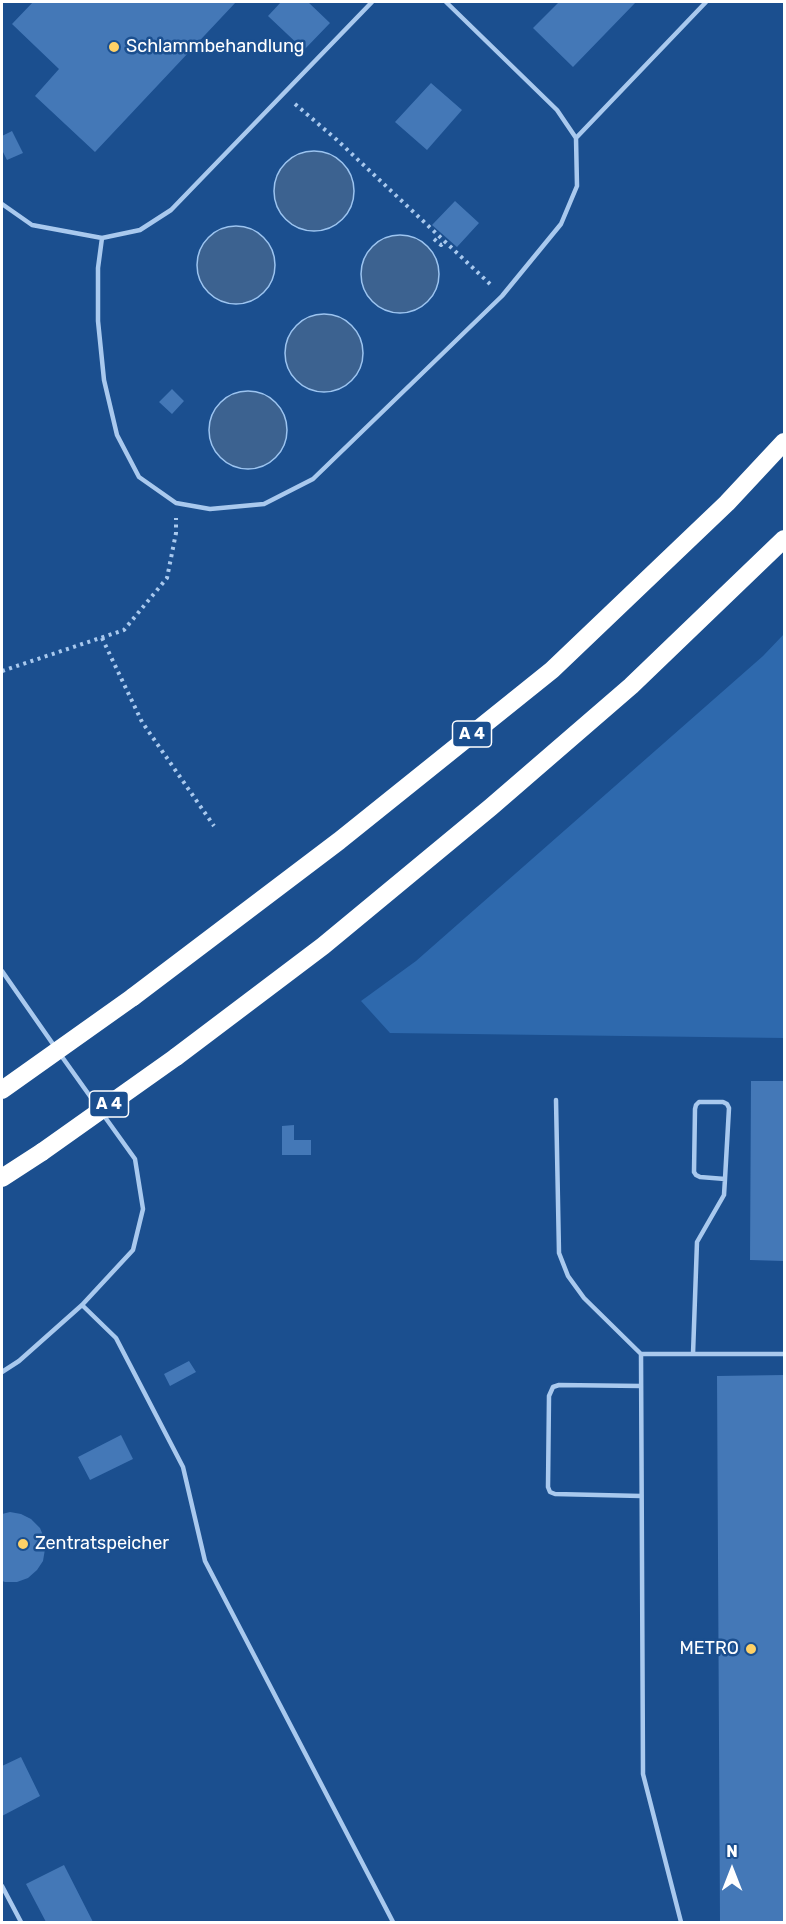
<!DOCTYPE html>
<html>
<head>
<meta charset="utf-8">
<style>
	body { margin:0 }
	#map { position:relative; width:786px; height:1924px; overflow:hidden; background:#1b4f8f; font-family:Rubik,sans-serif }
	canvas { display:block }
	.frame { position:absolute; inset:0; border:3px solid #fff; pointer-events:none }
	.north { position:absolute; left:702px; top:1840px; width:60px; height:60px; -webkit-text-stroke:4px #1b4f8f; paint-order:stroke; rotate:0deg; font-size:16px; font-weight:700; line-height:24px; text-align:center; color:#fff }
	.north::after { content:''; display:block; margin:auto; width:21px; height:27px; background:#fff; clip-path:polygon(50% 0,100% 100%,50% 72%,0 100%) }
</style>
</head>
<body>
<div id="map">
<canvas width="786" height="1924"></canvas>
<div class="frame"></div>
<div class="north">N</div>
</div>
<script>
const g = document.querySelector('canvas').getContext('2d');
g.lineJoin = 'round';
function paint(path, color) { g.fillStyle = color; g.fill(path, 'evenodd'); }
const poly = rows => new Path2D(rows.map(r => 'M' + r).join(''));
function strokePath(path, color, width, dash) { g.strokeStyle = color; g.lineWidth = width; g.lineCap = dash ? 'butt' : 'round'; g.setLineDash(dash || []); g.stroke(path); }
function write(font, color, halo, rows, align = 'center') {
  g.font = font + ' Rubik,sans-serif'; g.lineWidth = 5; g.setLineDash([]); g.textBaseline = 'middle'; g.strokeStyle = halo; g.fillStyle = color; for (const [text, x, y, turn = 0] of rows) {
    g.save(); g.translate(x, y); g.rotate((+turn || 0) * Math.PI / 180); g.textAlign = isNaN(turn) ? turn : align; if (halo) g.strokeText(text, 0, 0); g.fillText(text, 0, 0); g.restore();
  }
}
const green = poly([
	[784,634,784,1038,390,1033,361,1001,416,961,763,656]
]);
const water = poly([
	'274 191a40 40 0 1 1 80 0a40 40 0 1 1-80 0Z',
	'197 265a39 39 0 1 1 78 0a39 39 0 1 1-78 0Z',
	'361 274a39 39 0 1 1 78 0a39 39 0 1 1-78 0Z',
	'285 353a39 39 0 1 1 78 0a39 39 0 1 1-78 0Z',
	'209 430a39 39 0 1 1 78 0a39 39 0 1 1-78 0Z'
]);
const building = poly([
	[33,2,236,2,95,152,35,96,59,69,12,24],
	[281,2,308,2,330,23,304,50,268,16],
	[559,2,636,2,573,67,533,28],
	[431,83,462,110,427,150,395,122],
	[12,131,23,153,7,160,2,150,2,136],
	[455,201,479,223,457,247,432,225],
	[172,389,184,401,172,414,159,402],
	[751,1081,784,1081,784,1261,750,1260],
	[294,1125,294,1140,311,1140,311,1155,282,1155,282,1126],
	[189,1361,196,1372,170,1386,164,1374],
	[784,1375,784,1922,720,1922,717,1376],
	[121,1435,133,1459,90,1480,78,1457],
	[10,1512,21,1514,31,1519,40,1528,44,1538,45,1549,43,1561,37,1570,28,1578,17,1582,5,1582,2,1581,2,1514],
	[21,1757,40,1796,2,1816,2,1766],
	[64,1865,93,1922,46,1922,26,1884]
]);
const path = poly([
	[295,104,337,140,490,284],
	[434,239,441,245,445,241],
	[102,638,142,722,214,826],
	[2,671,124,630,167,578,176,533,176,518]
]);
const lane = poly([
	[372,2,171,210,140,230,102,238,98,268,98,321,104,380,117,435,139,477,176,503,210,509,264,504,313,479,502,296,561,224,577,186,576,138,557,110,446,2],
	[576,138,706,2],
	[2,204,32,225,102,238],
	[2,971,55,1047],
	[60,1054,97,1106],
	[556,1100,559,1253,568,1276,584,1298,641,1354],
	[82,1305,116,1338,183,1467,205,1561,393,1922],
	[693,1354,697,1242,724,1195,725,1179,729,1108,727,1104,723,1102,699,1102,696,1105,695,1109,694,1172,696,1175,700,1177,725,1179],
	[2,1372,19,1361,82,1305,133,1250,143,1209,135,1159,102,1113],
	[641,1386,559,1385,553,1387,549,1396,548,1487,550,1492,555,1494,641,1496],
	[2,1886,21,1922],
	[681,1922,643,1774,641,1354,784,1354]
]);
const highway = poly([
	[133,997,339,841,552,670,727,503,784,442],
	[176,1057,323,946,491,807,631,686,784,539],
	[2,1178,42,1152]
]);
const highwayBridge = poly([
	[2,1090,133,997],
	[42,1152,176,1057]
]);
const markers = [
	[114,47,6,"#ffd166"],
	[23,1544,6,"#ffd166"],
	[751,1649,6,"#ffd166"]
];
const shields = [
	[472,734,39],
	[109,1104,39]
];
const shieldNames = [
	["A 4",472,734],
	["A 4",109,1104]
];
const poiNames = [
	["Schlammbehandlung",126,47],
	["Zentratspeicher",35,1544],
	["METRO",739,1649,"right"]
];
paint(green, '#2e69ad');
paint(water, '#3c6290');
strokePath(water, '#9cc4f0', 1.5);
paint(building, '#4478b7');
strokePath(path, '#a9c9ee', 4, [3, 4.5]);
strokePath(lane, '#a9c9ee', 4.5);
strokePath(highway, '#fff', 18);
strokePath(highwayBridge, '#fff', 18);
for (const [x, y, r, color] of markers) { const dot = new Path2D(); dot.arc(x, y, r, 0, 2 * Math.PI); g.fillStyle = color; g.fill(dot); strokePath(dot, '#1b4f8f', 2); }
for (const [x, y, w] of shields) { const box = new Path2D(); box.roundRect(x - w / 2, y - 13, w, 26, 4.5); g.fillStyle = '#1b4f8f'; g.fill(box); strokePath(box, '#fff', 1.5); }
write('bold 16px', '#fff', null, shieldNames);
write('18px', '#fff', '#1b4f8f', poiNames, 'left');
</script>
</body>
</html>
